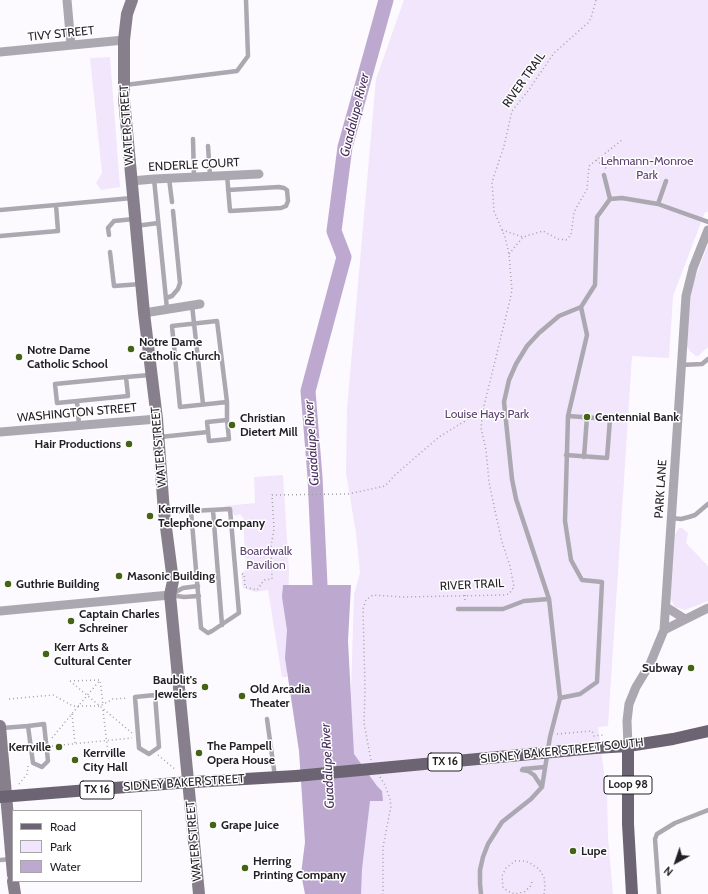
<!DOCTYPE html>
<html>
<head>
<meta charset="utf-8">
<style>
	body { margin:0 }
	#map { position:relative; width:708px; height:894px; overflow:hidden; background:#fcfafe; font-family:Cabin,sans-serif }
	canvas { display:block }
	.legend { position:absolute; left:12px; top:810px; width:130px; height:72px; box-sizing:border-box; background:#fff; border:1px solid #a7a5a8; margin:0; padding:5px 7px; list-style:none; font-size:12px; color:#231f26 }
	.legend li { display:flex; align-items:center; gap:8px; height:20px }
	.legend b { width:20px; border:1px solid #a7a5a8 }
	.north { position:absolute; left:656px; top:842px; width:40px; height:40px; -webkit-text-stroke:3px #fff; paint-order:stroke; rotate:220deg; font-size:11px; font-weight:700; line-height:16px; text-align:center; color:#231f26 }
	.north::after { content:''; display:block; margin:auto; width:14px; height:18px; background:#231f26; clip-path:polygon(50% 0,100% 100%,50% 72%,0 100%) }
</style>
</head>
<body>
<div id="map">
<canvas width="708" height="894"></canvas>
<ul class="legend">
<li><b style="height:5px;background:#6c6473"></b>Road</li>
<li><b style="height:11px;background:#f1e6fb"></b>Park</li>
<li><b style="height:11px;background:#bda9cf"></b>Water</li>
</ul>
<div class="north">N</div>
</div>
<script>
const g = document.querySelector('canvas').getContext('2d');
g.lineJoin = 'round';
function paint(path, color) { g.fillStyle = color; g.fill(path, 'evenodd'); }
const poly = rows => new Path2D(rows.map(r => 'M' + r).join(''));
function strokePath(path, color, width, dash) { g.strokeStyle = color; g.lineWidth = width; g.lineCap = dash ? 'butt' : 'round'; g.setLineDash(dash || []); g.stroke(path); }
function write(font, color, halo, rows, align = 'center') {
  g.font = font + ' Cabin,sans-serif'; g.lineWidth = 3; g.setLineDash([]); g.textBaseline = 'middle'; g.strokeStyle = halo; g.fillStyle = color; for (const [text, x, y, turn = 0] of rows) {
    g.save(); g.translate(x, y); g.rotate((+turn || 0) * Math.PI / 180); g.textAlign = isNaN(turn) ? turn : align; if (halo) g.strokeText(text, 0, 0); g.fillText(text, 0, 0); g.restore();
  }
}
const green = poly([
	[404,0,708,0,708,212,705,212,673,296,669,358,632,356,608,726,598,727,607,796,608,838,613,894,359,894,351,692,354,594,360,573,356,533,346,473,347,409,376,79],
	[110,57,120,187,101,190,96,183,102,173,90,58],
	[708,245,708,347,698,356,696,356,690,351,686,345,690,295,694,281],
	[283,475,289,570,287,677,282,677,268,590,255,592,243,588,241,573,246,570,243,518,240,514,235,516,231,510,224,506,255,503,254,477],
	[679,528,682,528,688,533,686,543,708,566,708,601,685,610,675,607,670,598,674,536]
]);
const water = poly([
	[283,585,351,585,348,641,354,754,377,786,382,791,383,801,370,801,362,869,361,894,305,894,301,874,305,842,299,751,285,658,287,630,282,597]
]);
const river = poly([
	[321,606,315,477,308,391,344,257,334,231,345,147,386,0]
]);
const path = poly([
	[596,160,607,169],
	[502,230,523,237,543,231,558,239,566,240,571,235,574,212,587,189,589,166,622,140],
	[509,254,523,237],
	[242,574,244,574,245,587,257,590,264,580,272,579,271,546,274,529,272,495,348,494,385,486,395,475,439,437,483,410],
	[465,595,465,603],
	[70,681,132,733],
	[70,681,100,680,103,704],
	[9,699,53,695,73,706,100,706,113,699,128,698],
	[103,710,109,762],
	[72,714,75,743],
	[557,734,592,731,594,736,603,735],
	[52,738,100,680],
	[52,746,132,738],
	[158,755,176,770],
	[371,760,364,723,365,689,363,609,366,600,373,595,404,597,504,595,509,594,514,587,510,566,502,542,497,520,489,482,486,450,481,428,483,410,510,300,512,290,509,254,505,237,494,211,492,182,504,146,512,111,528,91,554,53,589,22,591,18,596,0],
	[380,777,385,785,390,799,391,806,383,847,383,894],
	[19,784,27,774,28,766],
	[532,882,530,887,524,892,515,894,507,891,503,887,502,876,506,868,515,861,525,861,530,863,539,869,544,877,545,887,544,894]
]);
const lane = poly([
	[125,85,237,71,248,56,246,0],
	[193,139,194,177],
	[208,146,210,176],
	[227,175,230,211,281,208,286,206,288,201,287,190,284,188,279,187,228,190],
	[604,175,610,199],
	[169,178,172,202],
	[154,179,167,309],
	[658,204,666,181],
	[0,210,56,205],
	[136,226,158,223],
	[109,235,108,228,114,221,134,219],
	[0,236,58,231,56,205,132,198],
	[110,252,114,286,141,284],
	[166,298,172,296,178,289,180,283,173,211],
	[192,305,203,404],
	[681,365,702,364,708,359],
	[126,377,128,396,57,403,55,384,126,377],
	[126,377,150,375],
	[77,401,79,425],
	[227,402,180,407,172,326,217,321,227,402,227,420],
	[227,420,229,439,209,441,207,422,227,420],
	[160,437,208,432],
	[566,455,607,458,610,419,568,416],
	[584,457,587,417],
	[213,510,222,625],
	[165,512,191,511,230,509,239,613,212,631,208,633,201,628,191,511],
	[671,518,681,519,689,517,695,515,708,504],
	[172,594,183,588,198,586],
	[170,595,184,597,199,596],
	[458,609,503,609,524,601,549,599],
	[155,695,159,747,149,754,139,748,135,697,155,695,179,693],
	[560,698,580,694,597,682,602,582,582,580,571,560,565,521,568,416,587,335,581,307],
	[267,719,275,777],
	[2,728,28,726,44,724,48,761,42,767,33,763,28,726],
	[523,769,545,767],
	[522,770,528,771,534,775,542,787],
	[0,860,12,859],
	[481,894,480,884,480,870,483,857,488,844,502,822,531,799,542,787,550,737,560,698,549,599,516,499,512,479,504,402,509,380,516,364,527,346,539,333,559,316,581,307,595,285,597,217,610,199,622,198,658,204,708,222],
	[659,894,655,839,657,834,675,823,708,810]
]);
const street = poly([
	[67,0,71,45],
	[0,52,124,40],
	[131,181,154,179,259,174],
	[144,313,200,304],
	[0,432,157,419],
	[666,607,685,619],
	[0,611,170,595],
	[664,630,708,608],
	[628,746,627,721,629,704,636,687,650,664,664,630,686,296,693,268,708,230]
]);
const secondary = poly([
	[132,0,127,14,124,40,124,99,144,313,157,419,164,512,173,581,170,595,199,894],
	[0,726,13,875],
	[13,881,15,894]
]);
const primary = poly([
	[628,746,628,824,632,894],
	[595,748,628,746,673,739,708,731],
	[0,797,177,783,296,776]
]);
const primaryBridge = poly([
	[296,776,595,748]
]);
const markers = [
	[131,349,4,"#446317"],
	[19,357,4,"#446317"],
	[587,417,4,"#446317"],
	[232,425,4,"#446317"],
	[129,444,4,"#446317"],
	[150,516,4,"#446317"],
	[119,576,4,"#446317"],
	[8,584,4,"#446317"],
	[71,621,4,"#446317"],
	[46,654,4,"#446317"],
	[691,668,4,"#446317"],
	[205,687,4,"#446317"],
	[242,696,4,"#446317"],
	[59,747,4,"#446317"],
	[199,753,4,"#446317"],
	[75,760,4,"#446317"],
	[213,825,4,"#446317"],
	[573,851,4,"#446317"],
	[245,868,4,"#446317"]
];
const shields = [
	[445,762,34],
	[628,785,48],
	[97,790,34]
];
const shieldNames = [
	["TX 16",445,762],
	["Loop 98",628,785],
	["TX 16",97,790]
];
const streetNames = [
	["TIVY STREET",61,34,-6],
	["RIVER TRAIL",524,80,-55],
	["WATER STREET",127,125,-94],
	["ENDERLE COURT",194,165,-3],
	["WASHINGTON STREET",77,413,-5],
	["WATER STREET",159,447,-95],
	["PARK LANE",661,489,-86],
	["RIVER TRAIL",472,585,-3],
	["SIDNEY BAKER STREET SOUTH",562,751,-6],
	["SIDNEY BAKER STREET",184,783,-4],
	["WATER STREET",194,841,-95]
];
const parkNames = [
	["Lehmann-Monroe",647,161],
	["Park",647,175],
	["Louise Hays Park",487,414],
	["Boardwalk",266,551],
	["Pavilion",266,565]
];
const poiNames = [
	["Notre Dame",139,342],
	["Catholic Church",139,356],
	["Notre Dame",27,350],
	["Catholic School",27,364],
	["Centennial Bank",595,417],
	["Christian",240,418],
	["Dietert Mill",240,432],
	["Hair Productions",121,444,"right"],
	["Kerrville",158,509],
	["Telephone Company",158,523],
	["Masonic Building",127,576],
	["Guthrie Building",16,584],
	["Captain Charles",79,614],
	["Schreiner",79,628],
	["Kerr Arts &",54,647],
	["Cultural Center",54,661],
	["Subway",683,668,"right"],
	["Baublit's",197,680,"right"],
	["Jewelers",197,694,"right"],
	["Old Arcadia",250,689],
	["Theater",250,703],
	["The Pampell",207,746],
	["Opera House",207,760],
	["Kerrville",51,747,"right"],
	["Kerrville",83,753],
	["City Hall",83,767],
	["Grape Juice",221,825],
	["Lupe",581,851],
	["Herring",253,861],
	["Printing Company",253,875]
];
const waterNames = [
	["Guadalupe River",355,115,-76],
	["Guadalupe River",312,443,-94],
	["Guadalupe River",328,766,-93]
];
paint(green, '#f1e6fb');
paint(water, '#bda9cf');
strokePath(river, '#bda9cf', 15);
strokePath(path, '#a5a2a7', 1.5, [1, 3]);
strokePath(lane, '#aca8b1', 4.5);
strokePath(street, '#aca8b1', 9);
strokePath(secondary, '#87808c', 12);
strokePath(primary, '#6c6473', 12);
strokePath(primaryBridge, '#6c6473', 12);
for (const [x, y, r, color] of markers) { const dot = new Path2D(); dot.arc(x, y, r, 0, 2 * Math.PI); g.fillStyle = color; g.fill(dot); strokePath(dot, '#fff', 1.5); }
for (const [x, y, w] of shields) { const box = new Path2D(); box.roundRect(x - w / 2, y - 9, w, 18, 3); g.fillStyle = '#fff'; g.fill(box); strokePath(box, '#231f26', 1); }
write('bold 11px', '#231f26', null, shieldNames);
write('12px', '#231f26', '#fff', streetNames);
write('12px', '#5d4073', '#fff', parkNames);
write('bold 12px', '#231f26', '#fff', poiNames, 'left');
write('italic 13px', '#492d5d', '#fff', waterNames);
</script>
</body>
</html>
